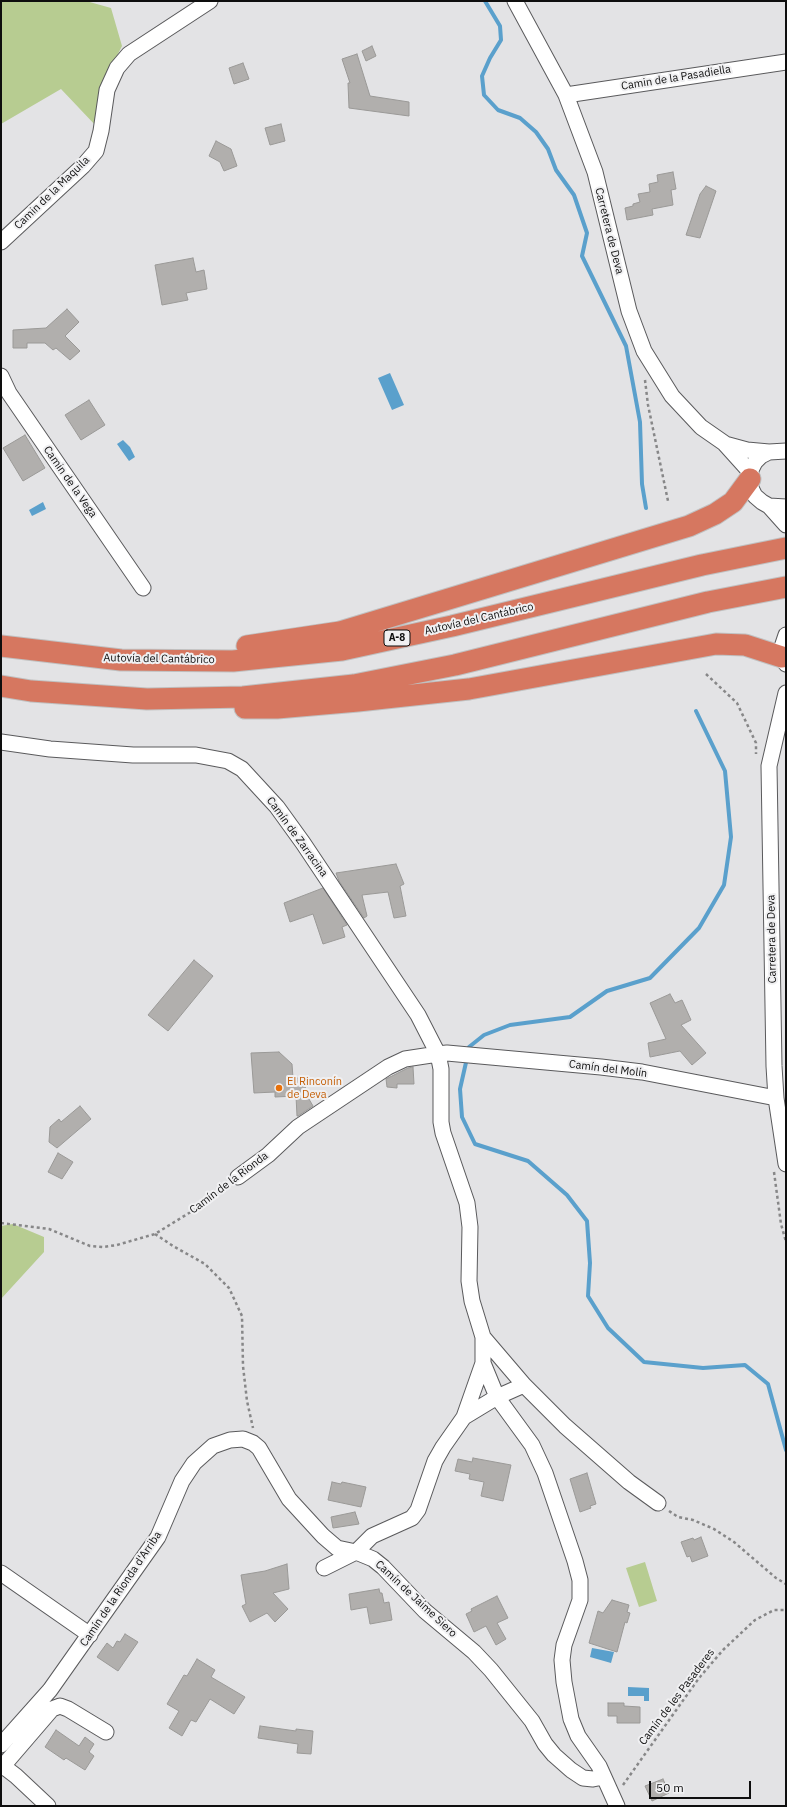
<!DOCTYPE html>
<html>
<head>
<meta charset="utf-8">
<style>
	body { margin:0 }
	#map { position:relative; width:787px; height:1807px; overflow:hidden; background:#e3e3e5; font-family:"IBM Plex Sans",sans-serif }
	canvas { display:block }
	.frame { position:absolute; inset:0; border:2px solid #0e0e0e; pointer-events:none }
	.scale { position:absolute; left:649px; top:1781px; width:102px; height:18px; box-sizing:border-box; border:2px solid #0e0e0e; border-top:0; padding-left:5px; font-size:12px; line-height:14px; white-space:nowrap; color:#0e0e0e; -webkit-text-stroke:3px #f0f0f2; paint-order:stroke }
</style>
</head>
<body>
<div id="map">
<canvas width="787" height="1807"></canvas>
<div class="frame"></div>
<div class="scale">50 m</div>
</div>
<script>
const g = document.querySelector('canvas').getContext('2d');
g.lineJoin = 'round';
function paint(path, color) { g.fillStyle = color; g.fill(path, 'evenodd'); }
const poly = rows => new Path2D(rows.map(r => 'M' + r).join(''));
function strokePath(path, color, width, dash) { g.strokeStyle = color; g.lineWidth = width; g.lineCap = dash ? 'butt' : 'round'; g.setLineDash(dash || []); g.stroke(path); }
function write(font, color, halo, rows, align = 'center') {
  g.font = font + ' "IBM Plex Sans",sans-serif'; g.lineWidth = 4; g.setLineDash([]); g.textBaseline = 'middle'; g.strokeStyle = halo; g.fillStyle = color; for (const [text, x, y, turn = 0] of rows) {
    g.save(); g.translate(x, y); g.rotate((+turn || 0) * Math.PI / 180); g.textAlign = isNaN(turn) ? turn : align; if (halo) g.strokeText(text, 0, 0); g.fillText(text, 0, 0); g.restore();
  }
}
const green = poly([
	[1,1,86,1,111,8,122,46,103,83,97,127,61,89,1,124],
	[13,1224,44,1237,44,1252,1,1299,1,1226],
	[645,1562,657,1601,639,1607,626,1568]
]);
const water = poly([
	[390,373,404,405,392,410,378,378],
	[123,440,130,447,135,457,129,461,117,444],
	[43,502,46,509,32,516,29,510],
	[592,1648,614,1652,611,1663,590,1657],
	[628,1687,649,1688,649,1701,644,1701,644,1696,628,1696]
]);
const stream = poly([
	[485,1,500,26,501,40,490,58,482,76,484,95,498,110,520,118,536,132,548,149,556,170,574,195,587,233,582,256,626,346,640,422,642,484,646,508],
	[468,1051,469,1047,484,1035,510,1025,570,1017,607,991,650,978,699,928,724,885,731,837,725,771,696,711],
	[467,1058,460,1089,462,1117,475,1144,528,1161,567,1195,587,1221,590,1263,588,1296,608,1328,644,1362,703,1368,745,1365,768,1384,786,1450]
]);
const building = poly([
	[372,46,376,56,366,61,362,51,372,46],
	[357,54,370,96,409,102,409,116,349,108,348,83,350,83,342,59,357,54],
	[243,63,249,79,234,84,229,68,243,63],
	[281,124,285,141,270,145,265,128,281,124],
	[216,141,231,149,237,166,224,171,220,162,209,156,216,141],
	[673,172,676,189,671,190,673,205,652,209,653,215,627,220,625,208,633,206,633,204,640,202,638,194,650,192,649,184,658,182,657,175,673,172],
	[706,186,716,191,700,238,686,235,700,194,706,186],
	[193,258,196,272,204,270,207,289,186,293,188,300,162,305,155,265,193,258],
	[67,309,79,322,65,336,80,351,70,360,56,348,53,350,45,343,27,343,27,348,13,348,13,330,46,328,67,309],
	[89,400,105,425,81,440,65,415,89,400],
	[25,435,45,468,23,481,3,448,25,435],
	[396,864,404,884,400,886,406,916,394,918,388,892,362,895,367,916,364,918,339,881,336,873,396,864],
	[323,888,347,925,342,927,345,937,323,944,313,914,290,922,284,903,323,888],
	[194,960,213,976,168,1031,148,1015,194,960],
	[670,994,675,1003,682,1000,691,1020,681,1025,706,1053,692,1065,680,1051,650,1057,648,1043,666,1039,650,1003,670,994],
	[279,1052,292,1064,293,1078,302,1078,305,1084,306,1094,313,1106,298,1116,297,1116,296,1096,275,1097,275,1092,254,1093,251,1053,279,1052],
	[413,1067,414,1084,397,1084,397,1088,387,1087,386,1079,408,1068,413,1067],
	[80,1106,91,1119,57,1148,49,1142,50,1127,59,1119,61,1122,80,1106],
	[58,1153,73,1162,62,1179,48,1172,58,1153],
	[473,1458,511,1465,503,1501,481,1496,484,1482,469,1479,470,1474,455,1471,458,1459,472,1462,473,1458],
	[587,1473,596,1504,590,1506,591,1508,580,1512,570,1479,587,1473],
	[332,1482,341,1484,342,1482,366,1487,361,1507,328,1500,332,1482],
	[355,1512,359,1524,333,1528,331,1517,355,1512],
	[701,1537,708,1556,692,1562,690,1556,687,1557,681,1542,693,1538,694,1540,701,1537],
	[287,1564,289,1589,273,1593,288,1609,275,1622,267,1613,250,1622,242,1606,246,1604,241,1575,265,1571,287,1564],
	[379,1589,380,1593,382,1593,384,1603,389,1602,392,1620,370,1624,367,1607,351,1610,349,1594,379,1589],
	[497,1596,508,1618,497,1623,506,1639,496,1645,486,1626,474,1632,466,1614,472,1611,471,1609,497,1596],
	[612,1600,629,1605,627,1612,630,1613,627,1623,625,1622,617,1652,589,1643,598,1611,603,1613,612,1600],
	[125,1634,138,1642,118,1671,97,1657,107,1643,113,1648,117,1641,120,1642,125,1634],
	[197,1659,215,1670,211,1677,245,1697,234,1714,210,1699,196,1722,191,1720,182,1736,169,1728,179,1711,167,1704,184,1675,187,1676,197,1659],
	[608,1703,624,1703,624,1706,640,1707,640,1723,617,1723,617,1716,608,1716,608,1703],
	[260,1726,296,1731,296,1729,313,1731,311,1754,297,1753,298,1744,258,1738,260,1726],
	[56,1730,79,1746,85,1737,94,1744,89,1752,94,1756,85,1770,66,1758,64,1760,45,1747,56,1730],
	[663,1779,669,1793,652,1801,645,1786,663,1779]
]);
const path = poly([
	[645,380,648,405,668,501],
	[706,674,737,703,756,743,756,754],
	[774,1172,781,1224,786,1242],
	[1,1223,49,1229,90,1246,103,1247,117,1245,155,1234,202,1205,228,1185],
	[155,1234,173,1246,205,1264,229,1288,242,1316,243,1366,247,1401,253,1428],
	[669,1511,678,1517,693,1520,714,1529,734,1542,776,1578,786,1584],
	[623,1785,699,1678,723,1650,755,1620,774,1610,786,1610]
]);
const minor = poly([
	[515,1,566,95,595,172,629,311,644,351,672,396,701,427,724,443,751,473],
	[566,95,786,62],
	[1,242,83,166,96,151,101,131,107,90,117,68,129,54,210,1],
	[1,376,9,393,143,588],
	[725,444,747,450,769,452],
	[786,451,769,452,761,456,755,462,751,470,750,479,751,488,755,496,762,502,769,506,786,507],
	[769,506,786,525],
	[786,635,782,647,782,657,786,664],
	[786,693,769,766,774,1066,776,1098,786,1164],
	[1,742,50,749,133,755,196,755,228,761,242,769,277,807,303,843,418,1015,438,1054,441,1069,441,1122,443,1133,467,1203,470,1227,469,1281,472,1301,483,1337,483,1363,497,1397,532,1445,545,1473,575,1561,580,1580,580,1600,564,1645,562,1660,564,1682,571,1719,578,1736,599,1766,617,1806],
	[238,1177,268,1155,298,1127,388,1067,405,1059,438,1054,447,1053,601,1067,642,1072,776,1098],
	[483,1337,524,1385,565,1426,629,1482,658,1503],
	[464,1417,497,1397,524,1385],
	[324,1568,356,1552,372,1536,412,1518,418,1510,435,1461,443,1447,464,1417,483,1363],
	[1,1573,90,1635],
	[1,1745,50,1690,158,1537,182,1481,194,1463,213,1446,230,1440,243,1439,253,1443,259,1448,289,1499,323,1536,337,1548,356,1552,373,1559,383,1567,425,1611,474,1652,491,1670,532,1721,545,1744,554,1755,571,1770,583,1778,593,1779,603,1777],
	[3,1766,52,1709,60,1706,68,1709,106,1732],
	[1,1768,3,1766,16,1776,48,1806]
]);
const highway = poly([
	[1,646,121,660,233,661,342,650,452,626,702,565,786,548],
	[247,646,340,632,689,526,715,514,733,502,750,479],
	[1,686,31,691,147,699,243,697,354,685,455,665,708,602,786,587],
	[245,708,277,708,358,701,469,689,716,644,745,645,782,657]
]);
const markers = [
	[279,1088,4,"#e8710a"]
];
const shields = [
	[397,638,26]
];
const shieldNames = [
	["A-8",397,638]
];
const streetNames = [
	["Camin de la Pasadiella",676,78,-9],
	["Camin de la Maquila",52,193,-44],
	["Carretera de Deva",609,231,76],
	["Camin de la Vega",70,482,55],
	["Autovía del Cantábrico",479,619,-13],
	["Autovía del Cantábrico",159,659,1],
	["Camín de Zarracina",297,837,54],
	["Carretera de Deva",772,939,-91],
	["Camín del Molín",608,1069,7],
	["Camín de la Rionda",229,1183,-37],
	["Camín de la Rionda d'Arriba",121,1589,-56],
	["Camín de Jaime Siero",416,1599,43],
	["Camín de les Pasaderes",677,1697,-53]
];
const foodNames = [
	["El Rinconín",287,1082],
	["de Deva",287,1095]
];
paint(green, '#b7cc91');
paint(water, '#5aa0cc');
strokePath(stream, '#5aa0cc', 4);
paint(building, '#b1afad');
strokePath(building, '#9a9997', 1);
strokePath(minor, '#5a5a5c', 17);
strokePath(highway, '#c0c0c0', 23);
strokePath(path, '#878788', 2.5, [3, 3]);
strokePath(minor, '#fff', 15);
strokePath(highway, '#d67760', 21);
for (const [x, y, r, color] of markers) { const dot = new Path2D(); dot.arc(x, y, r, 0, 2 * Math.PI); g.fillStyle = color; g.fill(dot); strokePath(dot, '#f0f0f2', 1.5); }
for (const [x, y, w] of shields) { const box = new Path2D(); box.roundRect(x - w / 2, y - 8, w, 16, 3); g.fillStyle = '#f0f0f2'; g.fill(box); strokePath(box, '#0e0e0e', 1); }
write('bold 10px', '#0e0e0e', null, shieldNames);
write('11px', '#0e0e0e', '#f0f0f2', streetNames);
write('11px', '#c56008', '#f0f0f2', foodNames, 'left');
</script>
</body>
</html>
